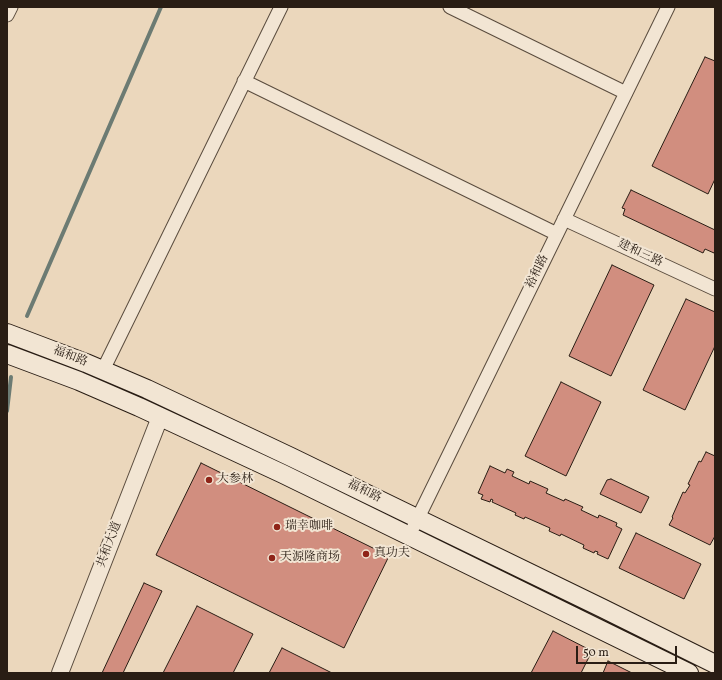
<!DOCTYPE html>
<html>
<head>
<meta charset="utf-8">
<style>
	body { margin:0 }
	#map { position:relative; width:722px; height:680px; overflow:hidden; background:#ebd7bc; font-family:Vollkorn,serif }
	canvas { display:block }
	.frame { position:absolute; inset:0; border:8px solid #291d14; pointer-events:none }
	.scale { position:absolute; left:576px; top:646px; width:101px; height:18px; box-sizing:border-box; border:2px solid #291d14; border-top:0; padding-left:5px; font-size:12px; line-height:14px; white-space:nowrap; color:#291d14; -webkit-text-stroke:3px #f2e5d3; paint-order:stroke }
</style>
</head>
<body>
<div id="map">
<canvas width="722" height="680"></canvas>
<div class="frame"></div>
<div class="scale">50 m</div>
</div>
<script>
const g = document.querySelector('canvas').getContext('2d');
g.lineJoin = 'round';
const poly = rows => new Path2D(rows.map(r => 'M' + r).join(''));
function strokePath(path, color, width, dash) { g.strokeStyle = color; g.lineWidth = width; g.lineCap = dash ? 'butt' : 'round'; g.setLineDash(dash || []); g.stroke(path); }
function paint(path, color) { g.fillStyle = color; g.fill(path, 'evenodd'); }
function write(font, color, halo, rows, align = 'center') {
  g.font = font + ' Vollkorn,"Noto Serif SC",serif'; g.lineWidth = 4; g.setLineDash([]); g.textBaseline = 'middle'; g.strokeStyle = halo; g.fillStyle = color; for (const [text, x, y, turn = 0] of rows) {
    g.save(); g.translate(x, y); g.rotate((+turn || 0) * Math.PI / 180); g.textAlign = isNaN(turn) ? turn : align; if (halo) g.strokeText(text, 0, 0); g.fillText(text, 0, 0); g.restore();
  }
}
const stream = poly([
	[27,316,161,7],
	[7,411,11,377]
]);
const building = poly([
	[705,57,715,61,715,179,708,194,652,166,705,57],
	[631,190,715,230,715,250,714,253,705,249,703,253,623,215,625,209,622,208,631,190],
	[612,265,654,285,611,376,569,356,612,265],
	[686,299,715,312,715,346,685,410,643,390,686,299],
	[561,382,601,402,566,476,525,456,561,382],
	[706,452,715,456,715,536,710,545,669,525,673,518,672,517,683,492,685,493,690,485,688,484,699,461,701,462,706,452],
	[201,463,389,556,344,648,156,555,201,463],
	[490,466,505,473,507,469,514,472,512,476,529,484,530,481,548,489,546,493,564,501,565,499,583,507,581,510,598,518,599,515,617,523,616,526,622,529,608,559,597,554,598,552,595,551,594,553,583,548,584,545,561,534,560,536,549,531,550,528,525,517,524,519,515,515,516,513,492,502,493,500,491,499,490,502,481,499,483,495,478,493,490,466],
	[611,479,649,497,641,513,600,494,607,480,611,479],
	[636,533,701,564,684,599,619,568,636,533],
	[144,583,162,591,123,673,102,673,144,583],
	[197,606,253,634,233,673,163,673,197,606],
	[553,631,592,651,581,673,531,673,553,631],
	[282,648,332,673,269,673,282,648],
	[608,661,632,673,603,673,608,661]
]);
const minor = poly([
	[450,7,626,93],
	[7,15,11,7],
	[244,81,557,234],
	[564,219,715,289],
	[103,370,281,7],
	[414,526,668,7]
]);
const tertiary = poly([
	[60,673,160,417]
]);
const secondary = poly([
	[7,333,86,363,147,389,291,457,602,608,715,664],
	[7,354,79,381,139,407,283,474,689,673]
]);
const markers = [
	[209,480,4,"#8f2418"],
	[277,527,4,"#8f2418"],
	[366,554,4,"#8f2418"],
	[272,558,4,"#8f2418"]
];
const streetNames = [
	["建和三路",640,254,25],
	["裕和路",538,272,-64],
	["福和路",70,357,21],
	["福和路",364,492,26],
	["共和大道",110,545,-69]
];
const poiNames = [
	["大参林",217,480],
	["瑞幸咖啡",285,527],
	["真功夫",374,554],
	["天源隆商场",280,558]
];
strokePath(stream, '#6c7b73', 4);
paint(building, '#d18e7f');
strokePath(building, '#291d14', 1);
strokePath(minor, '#5a4c3e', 15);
strokePath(tertiary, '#5a4c3e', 18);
strokePath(secondary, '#291d14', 20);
strokePath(minor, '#f2e5d3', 13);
strokePath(tertiary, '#f2e5d3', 16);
strokePath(secondary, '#f2e5d3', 18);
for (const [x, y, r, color] of markers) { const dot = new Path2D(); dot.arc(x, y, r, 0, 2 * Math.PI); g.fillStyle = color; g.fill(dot); strokePath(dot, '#f2e5d3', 1.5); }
write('12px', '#291d14', '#f2e5d3', streetNames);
write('12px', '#291d14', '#f2e5d3', poiNames, 'left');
</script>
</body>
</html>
